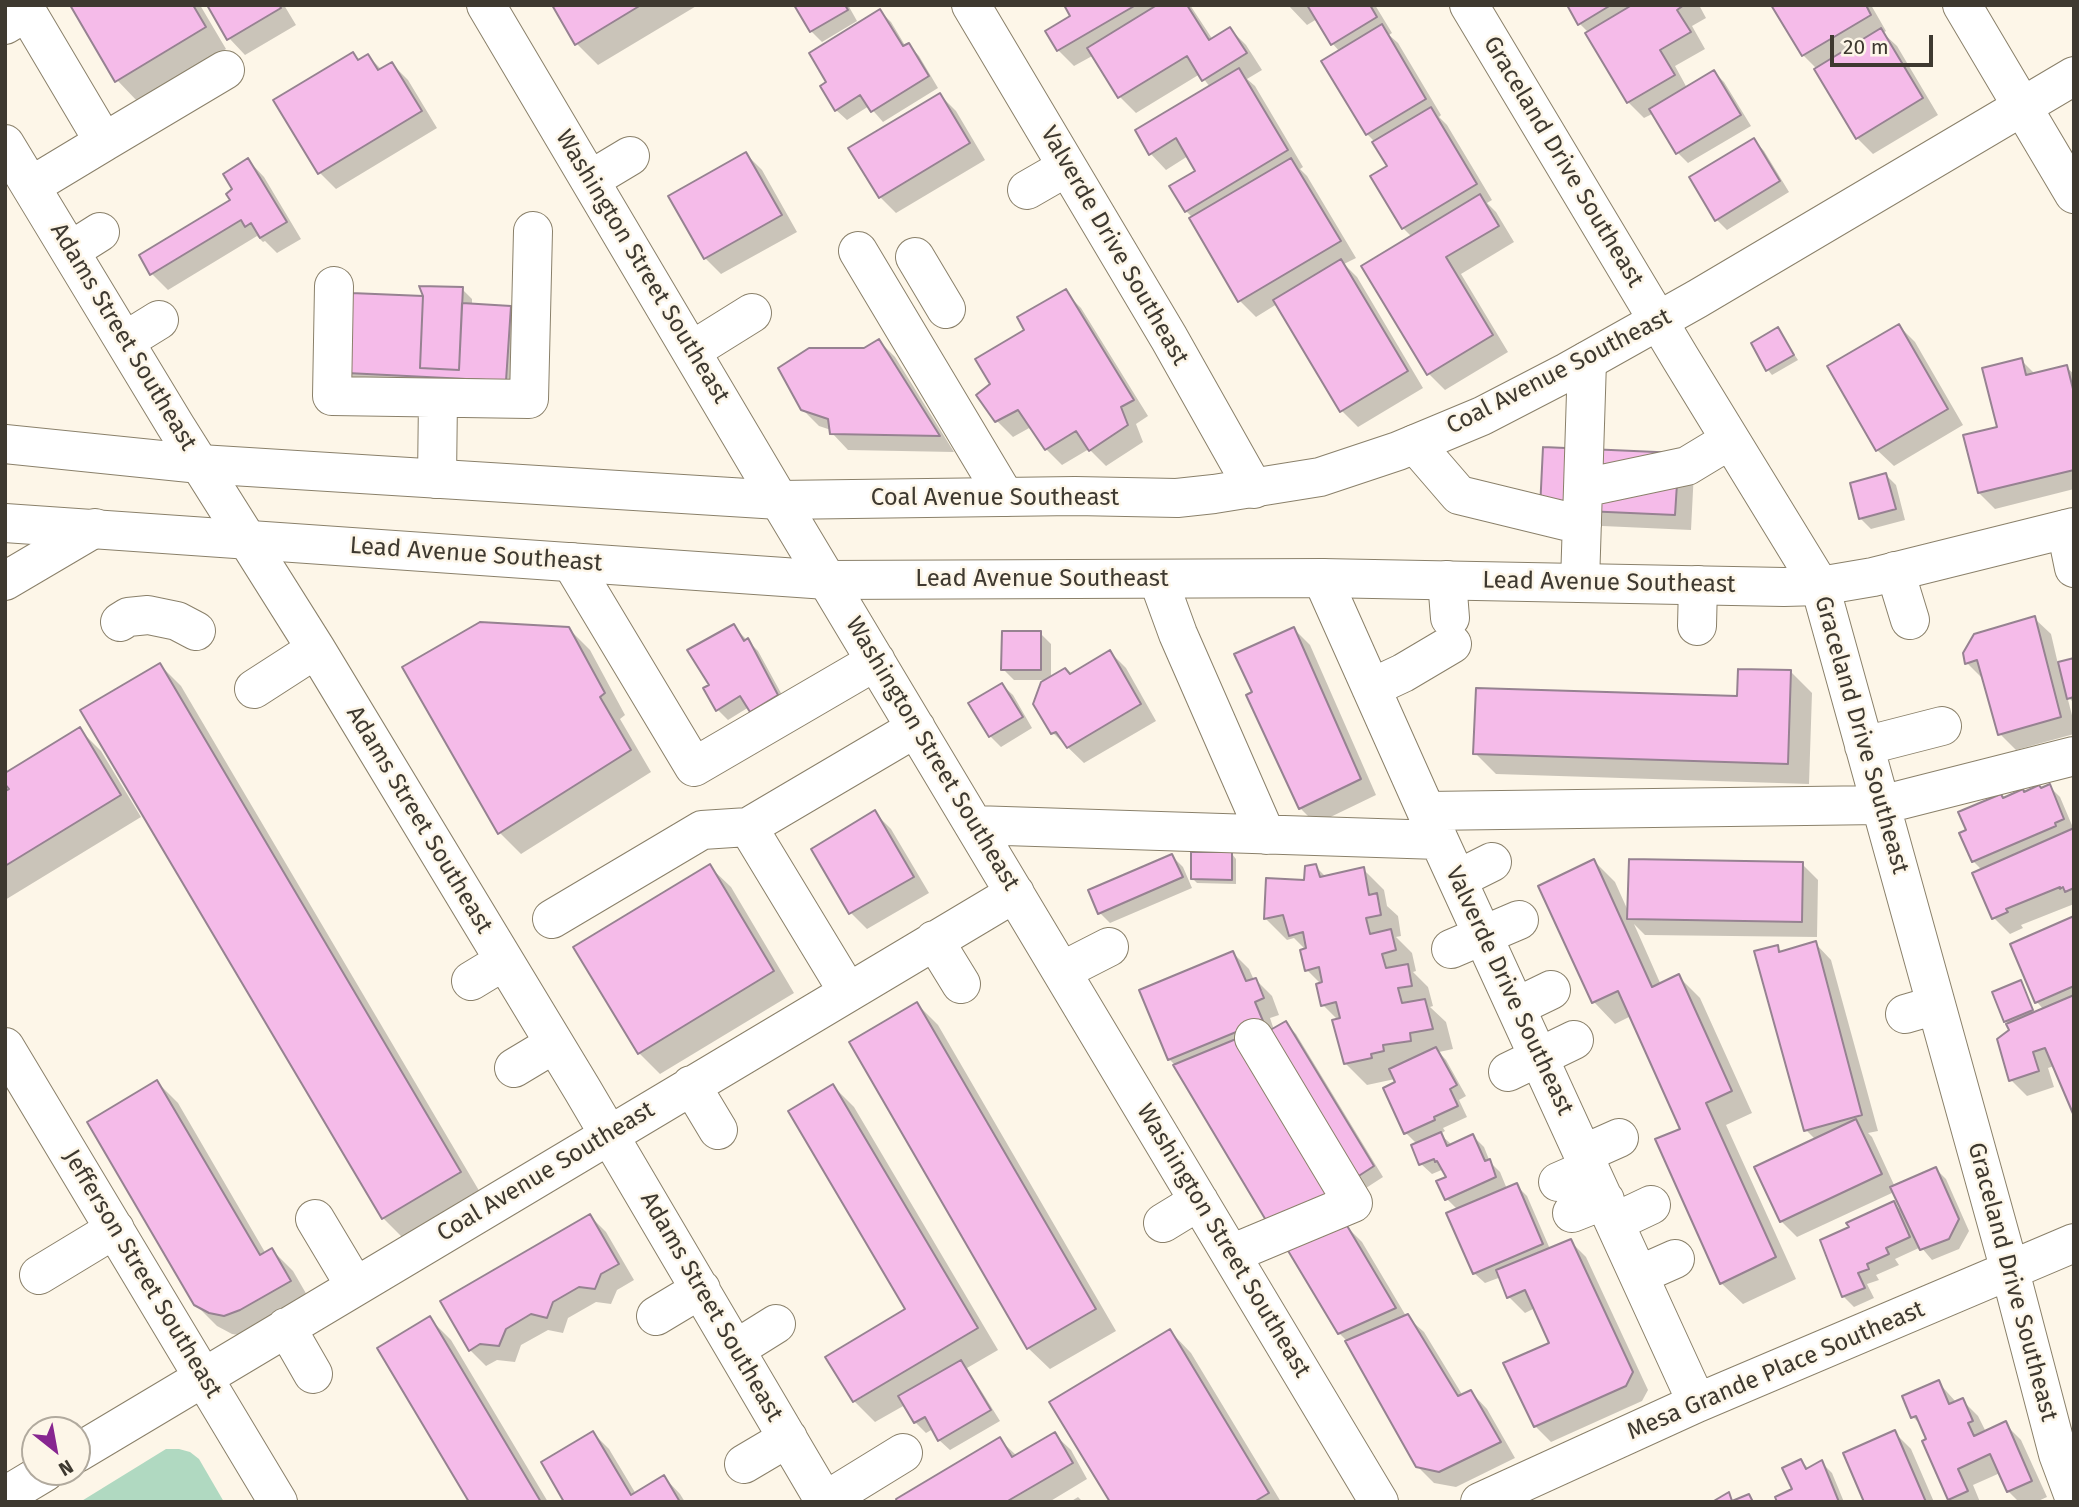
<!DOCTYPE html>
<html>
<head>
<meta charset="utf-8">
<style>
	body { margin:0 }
	#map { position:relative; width:2079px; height:1507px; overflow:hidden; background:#fdf6e8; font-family:"Fira Sans",sans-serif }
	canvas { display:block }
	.frame { position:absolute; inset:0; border:7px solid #3e3930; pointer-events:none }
	.north { position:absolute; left:21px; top:1416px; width:70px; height:70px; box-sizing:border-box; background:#fdf6e8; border:2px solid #b1aa9e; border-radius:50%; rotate:149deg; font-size:19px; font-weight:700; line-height:28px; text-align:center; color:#3e3930 }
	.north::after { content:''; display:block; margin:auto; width:24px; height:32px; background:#872690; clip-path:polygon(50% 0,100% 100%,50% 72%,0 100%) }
	.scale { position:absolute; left:1830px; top:35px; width:103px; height:32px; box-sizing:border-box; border:4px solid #3e3930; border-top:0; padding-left:9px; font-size:21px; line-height:24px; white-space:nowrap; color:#3e3930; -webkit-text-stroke:5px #fdf6e8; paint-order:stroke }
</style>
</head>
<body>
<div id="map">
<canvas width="2079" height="1507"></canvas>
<div class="frame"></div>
<div class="north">N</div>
<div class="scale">20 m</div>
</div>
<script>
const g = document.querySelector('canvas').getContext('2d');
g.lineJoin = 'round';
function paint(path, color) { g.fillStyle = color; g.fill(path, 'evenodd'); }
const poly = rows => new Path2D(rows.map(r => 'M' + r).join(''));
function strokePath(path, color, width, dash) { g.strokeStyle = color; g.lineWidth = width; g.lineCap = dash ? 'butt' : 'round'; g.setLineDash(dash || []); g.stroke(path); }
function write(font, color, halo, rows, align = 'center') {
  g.font = font + ' "Fira Sans",sans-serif'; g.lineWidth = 5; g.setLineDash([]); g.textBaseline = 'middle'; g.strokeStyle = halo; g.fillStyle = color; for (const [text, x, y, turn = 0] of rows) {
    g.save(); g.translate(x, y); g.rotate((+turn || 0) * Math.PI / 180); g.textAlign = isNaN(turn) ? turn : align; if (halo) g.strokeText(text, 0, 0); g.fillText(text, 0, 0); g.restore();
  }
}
const green = poly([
	[166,1449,179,1449,190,1452,199,1459,224,1502,80,1502]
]);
const shadow = poly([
	[72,5,200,5,226,49,138,102,117,80],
	[209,5,284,5,296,25,245,55,229,38],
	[554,5,698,5,598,65,577,44],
	[796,5,848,5,857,21,822,42,811,31],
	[1066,5,1190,5,1213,40,1230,29,1246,45,1262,70,1247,79,1255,86,1303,167,1300,169,1307,176,1356,258,1344,264,1357,277,1423,388,1358,427,1342,411,1277,304,1256,317,1240,301,1193,218,1186,211,1172,187,1198,171,1188,156,1166,170,1150,153,1210,87,1200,74,1136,113,1120,97,1094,55,1074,66,1058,50,1073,17],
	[1288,5,1375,5,1392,33,1389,35,1398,43,1441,115,1439,117,1447,125,1492,200,1487,203,1496,212,1514,242,1461,274,1508,352,1445,390,1429,374,1364,267,1412,237,1403,228,1389,166,1374,141,1367,134,1340,52,1332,43,1317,19,1307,25],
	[1569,5,1699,5,1706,18,1692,26,1705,49,1675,66,1687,88,1714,72,1724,82,1751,126,1688,163,1678,153,1654,113,1644,118,1628,102,1589,33,1580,24],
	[1773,5,1871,5,1886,31,1883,33,1897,46,1938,115,1873,154,1857,138,1817,69,1803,55],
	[880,11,891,22,906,47,909,45,919,56,938,88,883,122,869,106,847,120,836,110],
	[352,54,360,61,368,56,382,70,392,64,408,80,437,128,336,189,320,173,276,100],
	[940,95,956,111,985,160,896,213,880,197],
	[1754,140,1764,151,1789,192,1727,230,1716,219],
	[746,154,762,170,797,232,721,274,705,258],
	[248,160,264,177,301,239,277,253,265,241,263,242,257,236,168,290,152,274,232,200,235,190],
	[462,289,472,299,472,305,510,307,526,324,522,396,365,389,348,373,425,298],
	[1065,292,1081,308,1148,416,1136,424,1143,442,1106,466,1089,449,1062,465,1046,449,1031,427,1013,437,997,421,978,395,992,384,1026,330],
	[1899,326,1915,342,1963,425,1894,466,1877,450],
	[1778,330,1798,360,1772,375,1768,370,1753,344],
	[879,341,895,357,954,452,848,450,832,433,831,430,819,426,802,409,864,350],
	[2021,360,2035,374,2066,367,2074,374,2074,489,1995,509,1979,493],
	[1694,471,1691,530,1558,524],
	[1886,475,1896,485,1905,520,1871,529,1860,518],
	[2034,618,2051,634,2058,664,2074,660,2074,703,2067,696,2074,723,2074,734,2016,750,2000,734,1983,679,1967,663],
	[733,626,758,651,788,706,762,721,749,707,728,720,718,710,711,685],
	[568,628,590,650,625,715,620,719,651,772,521,854,500,833],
	[1294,629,1310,645,1376,795,1316,824,1300,808,1255,693],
	[1040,633,1051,644,1051,679,1070,676,1110,652,1126,668,1156,721,1084,763,1053,733,1048,680,1014,680,1003,669],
	[160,665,181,686,481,1194,405,1240,383,1218,83,711],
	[1791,672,1812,693,1809,784,1496,774,1475,753,1739,698],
	[1002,685,1013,695,1032,728,1001,747,990,736],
	[79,729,101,751,141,817,5,900,5,793],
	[2049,786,2060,797,2074,830,2074,904,2021,925,2023,928,2010,934,1994,918,1982,870,1973,861,1969,831,2001,796,2004,799],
	[875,813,891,829,929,893,867,929,851,913,813,849],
	[1232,854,1236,859,1236,884,1197,883,1193,879],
	[1172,856,1183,867,1192,888,1110,923,1100,913],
	[1594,861,1615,882,1629,913,1802,864,1818,880,1817,937,1645,935,1634,924,1661,985,1679,977,1700,998,1752,1113,1726,1125,1796,1279,1743,1304,1721,1283,1682,1130,1631,1016,1615,1024,1594,1002,1540,887],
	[709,866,731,887,794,993,660,1074,639,1053],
	[1315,866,1326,877,1363,869,1384,890,1387,906,1398,916,1401,936,1396,937,1412,953,1416,971,1413,972,1428,987,1433,1006,1430,1007,1446,1022,1453,1049,1439,1052,1446,1060,1466,1096,1459,1100,1467,1117,1443,1128,1445,1131,1440,1134,1452,1145,1473,1136,1484,1147,1490,1162,1500,1172,1507,1189,1516,1185,1527,1196,1550,1249,1570,1241,1586,1257,1648,1390,1642,1401,1551,1442,1535,1426,1552,1344,1535,1308,1525,1313,1509,1297,1501,1277,1485,1283,1474,1273,1458,1210,1447,1199,1448,1178,1444,1169,1432,1174,1421,1164,1417,1144,1406,1133,1386,1089,1397,1083,1395,1079,1367,1085,1345,1063,1338,1020,1323,1005,1321,984,1307,970,1306,950,1294,938,1287,940,1266,919,1267,880,1306,882],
	[2074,918,2074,1112,2054,1066,2048,1068,2054,1087,2027,1096,2011,1080,2012,1031,2010,1025,2005,1021,2020,982,2024,985,2021,985,2035,1019,2044,1010,2037,1002],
	[1815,943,1831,960,1878,1131,1868,1133,1872,1137,1895,1187,1936,1169,1946,1179,1969,1231,1959,1249,1932,1260,1921,1247,1895,1259,1899,1265,1876,1275,1879,1280,1867,1284,1874,1298,1854,1307,1843,1296,1851,1228,1894,1203,1904,1214,1894,1192,1797,1237,1781,1221,1816,1140,1806,1130,1777,947,1783,953],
	[1233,953,1249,969,1254,980,1256,980,1272,996,1279,1015,1270,1018,1274,1030,1285,1023,1296,1034,1383,1177,1366,1188,1176,1066,1169,1059],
	[917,1004,938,1025,1116,1331,1050,1369,1028,1348],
	[157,1082,178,1103,266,1254,272,1250,293,1271,311,1302,246,1336,232,1334,217,1326,195,1304],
	[833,1086,854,1107,998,1350,967,1368,1000,1421,950,1450,939,1440,933,1429,926,1433,915,1422,905,1405,875,1422,854,1401,907,1310],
	[590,1216,606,1232,634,1280,617,1290,611,1304,596,1302,568,1318,563,1333,548,1330,521,1345,515,1362,497,1360,486,1366,470,1350],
	[1346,1226,1362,1242,1406,1316,1424,1332,1463,1396,1471,1392,1487,1409,1515,1458,1456,1487,1434,1483,1417,1466,1348,1342,1339,1333],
	[430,1319,451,1340,548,1502,471,1502],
	[1170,1331,1191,1353,1281,1502,1112,1502],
	[1938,1382,1956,1402,1962,1400,1978,1416,1986,1432,2005,1424,2021,1440,2047,1497,2036,1502,2019,1502,2008,1491,2000,1473,1973,1485,1980,1502,1952,1502,1950,1499,1923,1427,1913,1417],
	[1894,1432,1911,1449,1934,1502,1866,1502],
	[593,1433,609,1449,636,1494,664,1477,680,1494,685,1502,566,1502],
	[1054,1434,1071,1450,1087,1479,1049,1502,900,1502,1000,1440,1017,1456],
	[1801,1461,1809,1469,1821,1462,1832,1473,1844,1502,1779,1502,1794,1490],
	[1078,1497,1083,1502,1070,1502]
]);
const building = poly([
	[70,5,193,5,206,27,115,82,70,5],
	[207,5,279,5,281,8,227,40,207,5],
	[552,5,641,5,575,45,552,5],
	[794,5,845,5,848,10,810,32,794,5],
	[1064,5,1136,5,1057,51,1045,31,1070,16,1064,5],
	[1157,5,1187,5,1209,40,1230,27,1247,53,1202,81,1187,56,1118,98,1087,48,1157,5],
	[1307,5,1370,5,1377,17,1331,45,1307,5],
	[1567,5,1611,5,1578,25,1567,5],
	[1632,5,1684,5,1677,10,1691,32,1660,50,1675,75,1627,103,1585,33,1632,5],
	[1771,5,1866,5,1871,15,1802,56,1771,5],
	[880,9,903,46,909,43,929,76,871,112,860,95,835,111,820,86,826,82,809,53,880,9],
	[1382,24,1426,99,1366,135,1321,61,1382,24],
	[1881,28,1923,98,1856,139,1814,69,1881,28],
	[353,52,358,60,368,54,378,70,392,62,422,111,318,174,273,100,353,52],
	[1239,68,1288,150,1185,212,1169,186,1195,171,1176,138,1149,155,1135,130,1239,68],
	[1714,70,1741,115,1676,154,1649,109,1714,70],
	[940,93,970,143,879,198,848,148,940,93],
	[1431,107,1477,184,1402,229,1370,176,1387,166,1372,142,1431,107],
	[1754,138,1780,181,1715,221,1689,177,1754,138],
	[746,152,782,215,704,259,668,196,746,152],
	[248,158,287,222,260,238,251,223,245,227,241,220,150,275,139,255,230,200,226,194,232,189,223,174,248,158],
	[1291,158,1341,241,1238,302,1189,218,1291,158],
	[1480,194,1499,226,1446,257,1493,335,1427,375,1361,266,1480,194],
	[1341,259,1408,371,1340,412,1273,300,1341,259],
	[419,286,463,287,459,370,420,368,423,296,419,286],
	[1066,289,1134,400,1121,407,1128,425,1089,451,1076,431,1045,450,1018,410,995,422,976,395,990,384,975,359,1024,330,1017,317,1066,289],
	[351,293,423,296,420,368,459,370,462,303,511,306,506,381,347,373,351,293],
	[1899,324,1948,409,1876,451,1827,366,1899,324],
	[1778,327,1794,355,1766,371,1751,343,1778,327],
	[879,339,940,436,830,434,828,419,801,410,778,368,809,348,864,348,879,339],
	[2022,358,2026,375,2067,365,2074,393,2074,470,1978,493,1963,435,1997,427,1982,368,2022,358],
	[1543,447,1679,453,1675,515,1540,509,1543,447],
	[1886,473,1896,509,1859,519,1850,483,1886,473],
	[2035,616,2061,717,1998,735,1977,660,1965,664,1963,653,1974,634,2035,616],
	[480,622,569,627,605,693,600,697,631,750,498,834,402,667,480,622],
	[734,624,744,641,748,638,778,695,750,712,740,696,716,711,703,688,709,685,687,650,734,624],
	[1294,627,1361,779,1299,809,1246,695,1252,692,1234,654,1294,627],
	[1002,631,1041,631,1041,670,1001,670,1002,631],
	[1110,650,1141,704,1067,748,1056,732,1051,734,1033,704,1041,682,1065,668,1070,674,1110,650],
	[2074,658,2074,697,2067,699,2058,662,2074,658],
	[160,663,461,1172,382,1219,80,710,160,663],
	[1738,669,1791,670,1788,764,1473,754,1476,688,1737,696,1738,669],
	[1002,683,1023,717,989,737,968,703,1002,683],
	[80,727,121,795,5,866,5,791,9,789,5,784,5,773,80,727],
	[2050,784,2064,819,2055,823,2056,826,1972,862,1959,833,1966,830,1958,812,2001,794,2003,798,2023,789,2024,792,2039,785,2041,788,2050,784],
	[875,810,914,877,849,914,811,849,875,810],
	[2074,828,2074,888,2065,892,2063,887,2060,889,2060,887,2006,909,2008,912,1992,919,1972,873,2074,828],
	[1191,852,1232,852,1232,880,1191,879,1191,852],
	[1172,854,1183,877,1098,914,1088,890,1172,854],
	[1594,859,1652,987,1679,974,1732,1091,1706,1103,1776,1257,1720,1284,1655,1139,1680,1129,1618,991,1592,1003,1538,886,1594,859],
	[1629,859,1803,862,1802,922,1627,919,1629,859],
	[710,864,774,971,638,1054,573,947,710,864],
	[1316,864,1320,877,1364,867,1369,895,1377,893,1381,915,1366,918,1370,934,1391,929,1396,950,1382,954,1386,968,1408,964,1412,986,1398,988,1402,1003,1425,999,1433,1029,1410,1033,1411,1041,1383,1045,1384,1051,1371,1054,1372,1058,1344,1064,1332,1020,1340,1018,1336,1002,1321,1006,1316,984,1322,982,1319,967,1305,971,1300,950,1306,948,1303,932,1289,936,1283,915,1264,919,1266,878,1304,880,1305,866,1316,864],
	[2074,916,2074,986,2035,1003,2010,944,2074,916],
	[1816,941,1862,1115,1804,1131,1754,951,1778,945,1779,952,1816,941],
	[1233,951,1246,981,1256,978,1264,998,1255,1002,1263,1021,1168,1060,1139,990,1233,951],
	[2021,980,2033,1010,2004,1022,1992,992,2021,980],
	[2074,995,2074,1116,2045,1048,2033,1052,2039,1071,2009,1081,1997,1039,2009,1030,2006,1024,2074,995],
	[917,1002,1096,1309,1027,1349,849,1042,917,1002],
	[1286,1021,1374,1166,1354,1179,1265,1033,1286,1021],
	[1236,1039,1329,1198,1267,1222,1173,1065,1236,1039],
	[1436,1047,1457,1085,1450,1089,1458,1106,1434,1117,1435,1120,1404,1134,1383,1088,1395,1082,1389,1069,1436,1047],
	[157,1080,260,1255,272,1248,291,1281,240,1310,224,1316,209,1313,194,1305,87,1122,157,1080],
	[833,1084,978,1328,853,1402,825,1357,905,1309,788,1111,833,1084],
	[1856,1119,1882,1174,1780,1222,1754,1167,1856,1119],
	[1441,1132,1447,1146,1473,1134,1485,1161,1490,1159,1496,1177,1445,1200,1436,1181,1446,1177,1437,1161,1435,1162,1434,1159,1419,1165,1411,1145,1441,1132],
	[1936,1167,1959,1219,1949,1239,1920,1250,1890,1187,1936,1167],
	[1517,1183,1543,1244,1473,1274,1446,1213,1517,1183],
	[1894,1201,1910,1237,1886,1248,1889,1254,1867,1264,1869,1269,1858,1273,1865,1288,1842,1297,1820,1240,1849,1227,1846,1223,1894,1201],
	[590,1214,619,1264,601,1274,595,1289,579,1287,553,1302,547,1318,531,1314,506,1329,499,1346,480,1344,469,1351,440,1301,590,1214],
	[1346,1224,1396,1308,1338,1334,1287,1249,1346,1224],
	[1571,1239,1633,1372,1626,1386,1534,1427,1503,1363,1549,1343,1525,1290,1507,1298,1496,1270,1571,1239],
	[1408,1314,1458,1396,1471,1390,1501,1442,1439,1472,1416,1467,1345,1341,1408,1314],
	[430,1316,541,1502,469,1502,377,1348,430,1316],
	[1170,1329,1269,1493,1254,1502,1110,1502,1049,1402,1170,1329],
	[961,1360,991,1410,938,1441,925,1417,914,1423,898,1396,961,1360],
	[1939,1380,1949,1404,1963,1398,1973,1421,1968,1423,1974,1436,2006,1421,2032,1481,2007,1492,1990,1454,1958,1469,1968,1491,1948,1500,1922,1441,1926,1439,1916,1416,1911,1418,1902,1396,1939,1380],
	[1895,1430,1926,1502,1864,1502,1843,1453,1895,1430],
	[593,1431,631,1495,664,1475,680,1502,564,1502,541,1462,593,1431],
	[1055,1432,1073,1463,1006,1502,897,1502,896,1499,1000,1437,1012,1457,1055,1432],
	[1801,1459,1806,1469,1822,1460,1839,1502,1777,1502,1775,1497,1792,1489,1782,1468,1801,1459],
	[1729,1492,1732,1501,1749,1494,1753,1502,1712,1502,1729,1492]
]);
const minor = poly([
	[486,5,779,500,1379,1502],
	[971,5,1169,338,1254,489],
	[1469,5,1681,359,1820,586,2010,1271,2058,1454,2074,1497],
	[1962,5,2074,194],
	[5,25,27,12,104,142,225,70],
	[5,144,175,425,316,649,582,1089,825,1502],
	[590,180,630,156],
	[31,186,104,142],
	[1027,190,1067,167],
	[70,251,100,232],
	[858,251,1005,497],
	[915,257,946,309],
	[334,286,332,396,529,399,533,231],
	[125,341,159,320],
	[691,351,752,313],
	[1415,444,1459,495,1582,525],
	[437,479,438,398],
	[1583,488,1687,466,1730,440],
	[2066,529,2074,568],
	[571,562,694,767,876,661],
	[1895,571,1910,620],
	[1322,578,1439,840,1697,1403],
	[1158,579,1178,634,1266,835],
	[1447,580,1450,618],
	[5,581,95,528],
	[1580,583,1587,361],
	[120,622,128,617,148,615,177,621,196,631],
	[1697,626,1698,585],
	[1371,688,1403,673,1452,644],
	[254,689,316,649],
	[1864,746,1942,726],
	[1426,811,1881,805,2074,756],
	[974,825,1439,840],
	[1458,879,1492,862],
	[552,919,702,830,748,827],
	[934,940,961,984],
	[1451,949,1519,920],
	[1062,971,1109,947],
	[471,981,504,961],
	[848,992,748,827,916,728],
	[1516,1007,1551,990],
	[1905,1014,1936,1005],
	[5,1047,278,1502],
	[514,1068,554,1044],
	[1508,1072,1574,1040],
	[691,1085,718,1130],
	[1583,1154,1619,1138],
	[1558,1182,1590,1168],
	[1572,1213,1605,1200],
	[315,1219,355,1286],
	[1615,1222,1651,1205],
	[1163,1223,1199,1201],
	[1231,1254,1353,1203,1254,1038],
	[39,1275,115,1229],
	[1639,1275,1675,1259],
	[656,1316,701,1289],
	[286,1327,313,1374],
	[736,1349,776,1324],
	[77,1453,1015,893],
	[744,1464,788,1438],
	[5,1496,45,1472],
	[825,1501,903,1453],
	[1480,1502,1697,1403,2074,1243]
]);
const major = poly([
	[5,444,200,464,779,500,1075,496,1177,498,1214,494,1320,477,1398,451,1482,416,1567,372,1697,299,2074,76],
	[5,523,827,580,1322,578,1784,587,1820,586,1873,577,2074,527]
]);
const streetNames = [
	["Graceland Drive Southeast",1563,162,59],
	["Valverde Drive Southeast",1114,246,60],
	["Washington Street Southeast",642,267,59],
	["Adams Street Southeast",123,337,59],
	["Coal Avenue Southeast",1559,372,-27],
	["Coal Avenue Southeast",995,498],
	["Lead Avenue Southeast",476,555,4],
	["Lead Avenue Southeast",1042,579],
	["Lead Avenue Southeast",1609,583,1],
	["Graceland Drive Southeast",1861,735,74],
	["Washington Street Southeast",932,754,59],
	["Adams Street Southeast",419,820,59],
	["Valverde Drive Southeast",1509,991,65],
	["Coal Avenue Southeast",546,1172,-31],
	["Washington Street Southeast",1223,1241,59],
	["Jefferson Street Southeast",142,1274,59],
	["Graceland Drive Southeast",2012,1282,75],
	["Adams Street Southeast",711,1307,60],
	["Mesa Grande Place Southeast",1776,1371,-23]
];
paint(green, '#b0d9c1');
paint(shadow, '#0003');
paint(building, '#f5bbe9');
strokePath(building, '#968291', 2);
strokePath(minor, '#8a806a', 40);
strokePath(major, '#8a806a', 40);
strokePath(minor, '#fff', 38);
strokePath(major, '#fff', 38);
write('24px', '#3e3930', '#fdf6e8', streetNames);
</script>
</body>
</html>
